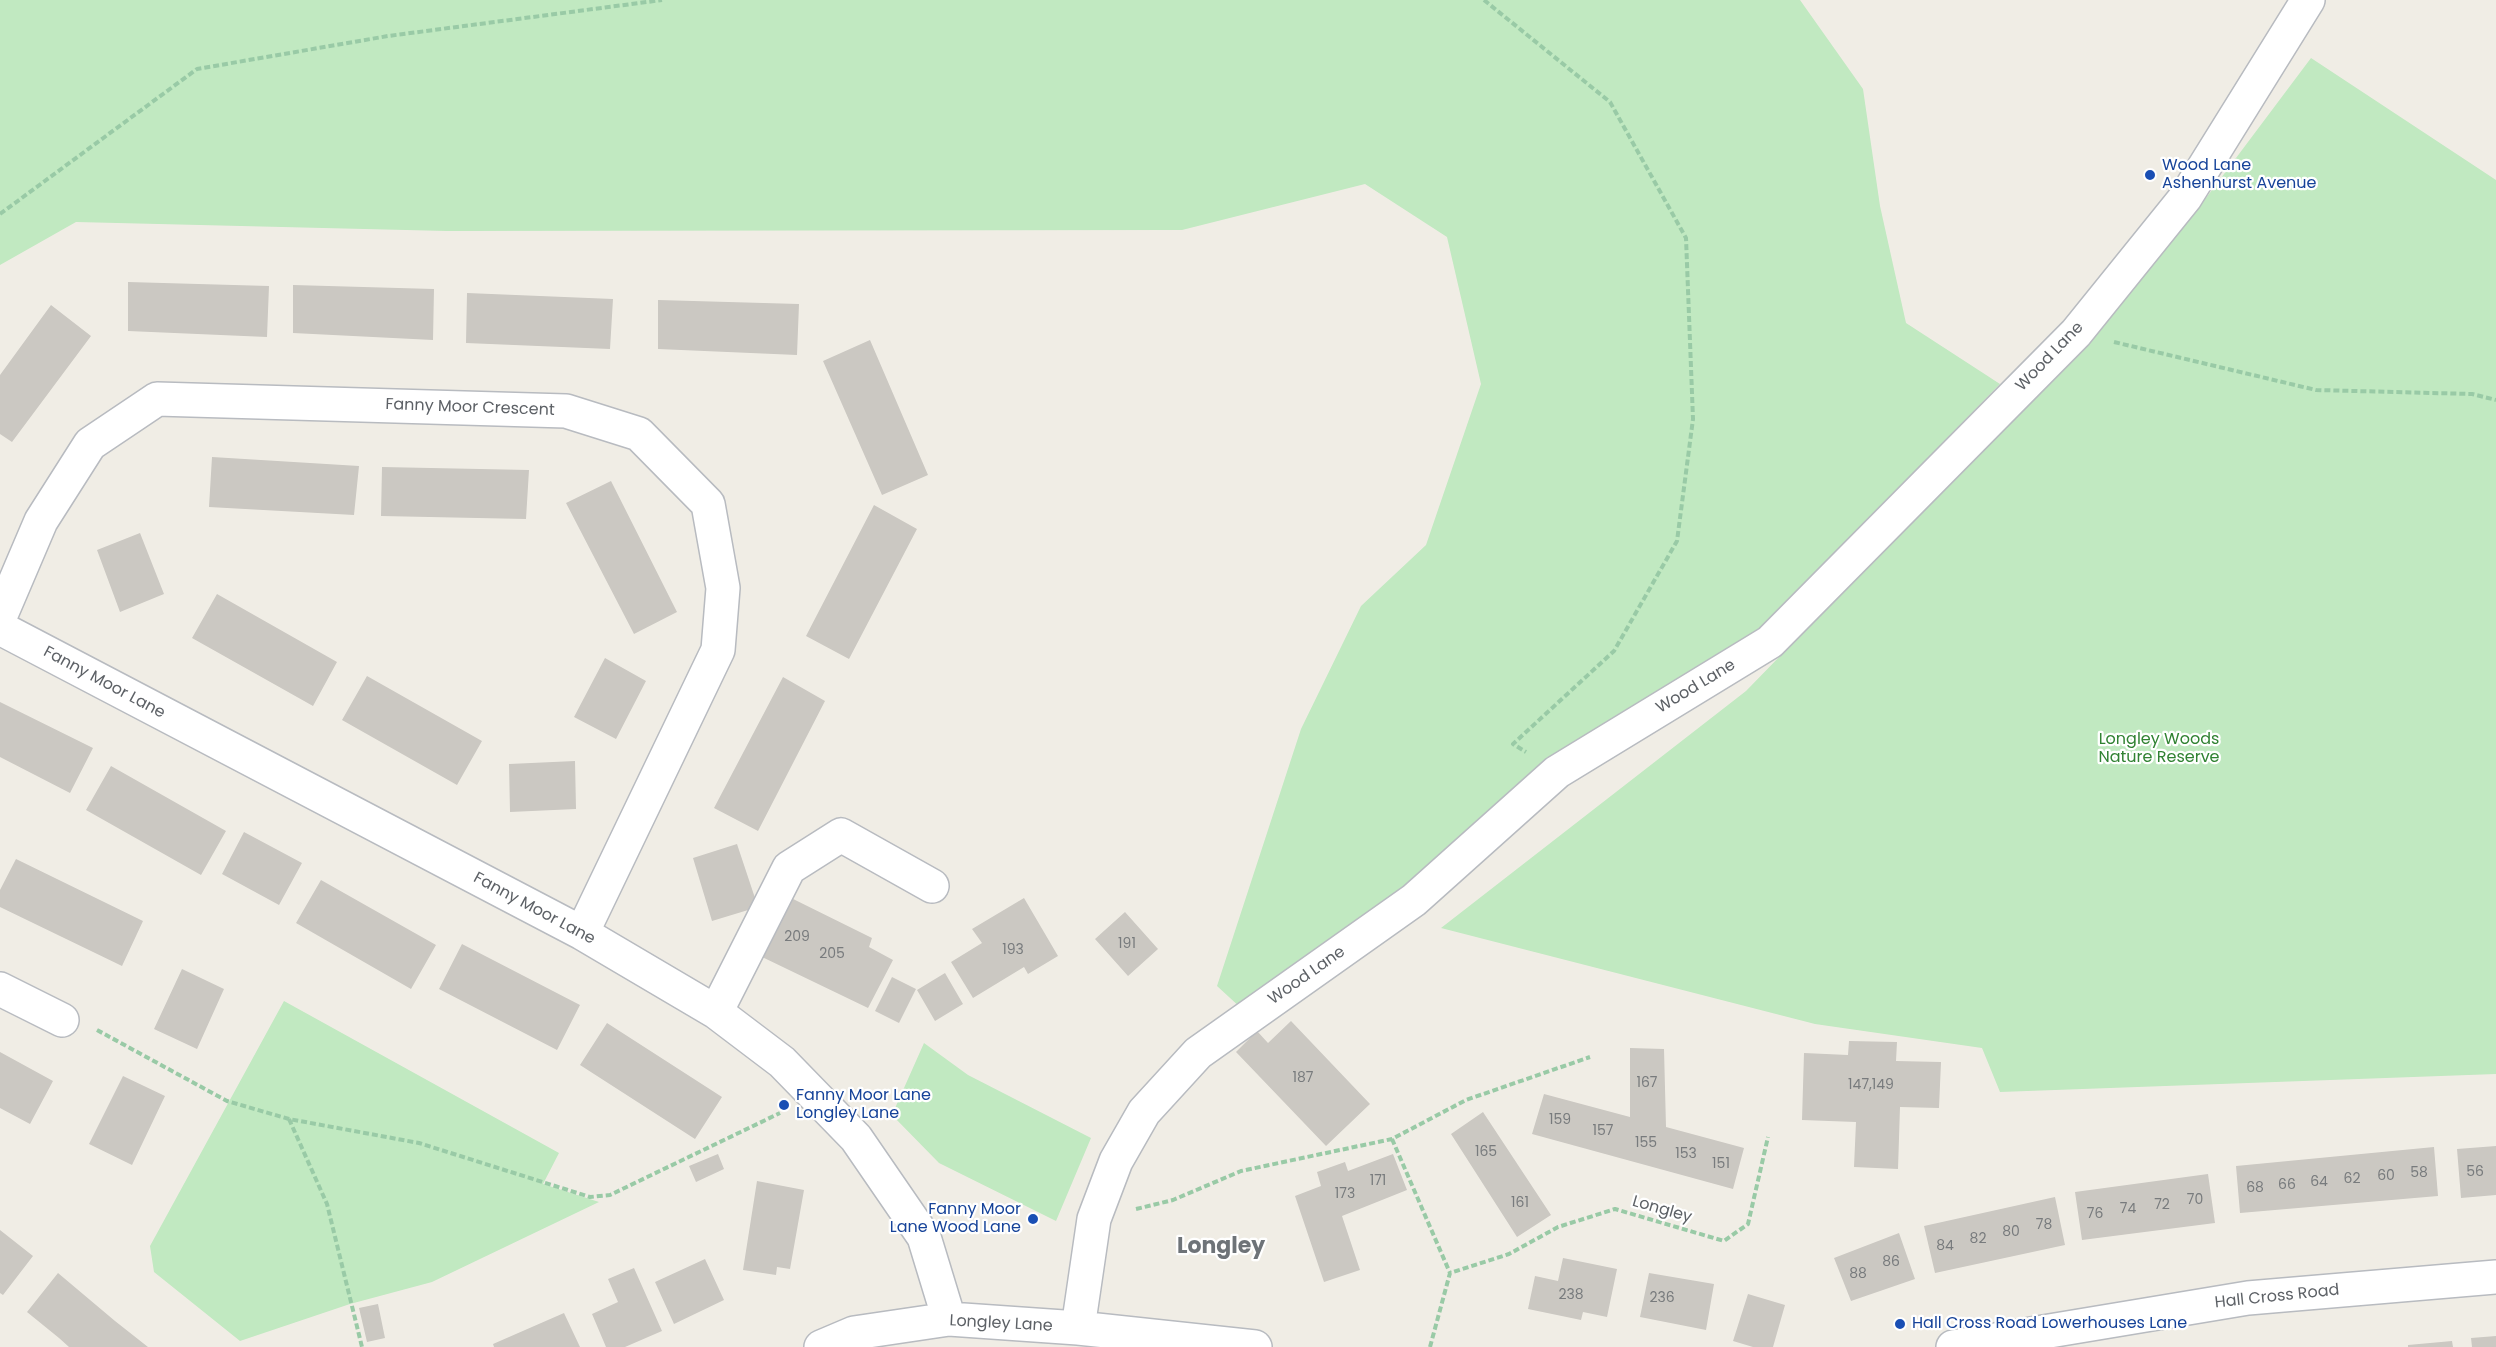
<!DOCTYPE html>
<html>
<head>
<meta charset="utf-8">
<style>
	body { margin:0 }
	canvas { display:block; background:#f0ede5 }
</style>
</head>
<body>
<canvas width="2496" height="1347"></canvas>
<script>
const g = document.querySelector('canvas').getContext('2d');
g.lineJoin = 'round';
function paint(path, color) { g.fillStyle = color; g.fill(path, 'evenodd'); }
const poly = rows => new Path2D(rows.map(r => 'M' + r).join(''));
function strokePath(path, color, width, dash) { g.strokeStyle = color; g.lineWidth = width; g.lineCap = dash ? 'butt' : 'round'; g.setLineDash(dash || []); g.stroke(path); }
function write(font, color, halo, rows, align = 'center') {
  g.font = font + ' Poppins,sans-serif'; g.lineWidth = 4.5; g.setLineDash([]); g.textBaseline = 'middle'; g.strokeStyle = halo; g.fillStyle = color; for (const [text, x, y, turn = 0] of rows) {
    g.save(); g.translate(x, y); g.rotate((+turn || 0) * Math.PI / 180); g.textAlign = isNaN(turn) ? turn : align; if (halo) g.strokeText(text, 0, 0); g.fillText(text, 0, 0); g.restore();
  }
}
const green = poly([
	[0,0,1800,0,1863,89,1880,206,1906,323,2000,384,1742,648,1254,1020,1217,986,1301,729,1361,606,1426,545,1481,384,1447,237,1365,184,1182,230,447,231,76,222,0,265],
	[2311,58,2496,180,2496,1074,2000,1092,1982,1048,1815,1024,1441,928,1746,691,2006,424,2191,218],
	[284,1001,559,1153,543,1184,599,1202,432,1282,350,1304,240,1341,154,1272,150,1246],
	[924,1043,968,1075,1091,1138,1056,1221,939,1163,892,1115]
]);
const building = poly([
	[128,282,269,286,267,337,128,331],
	[293,285,434,289,433,340,293,333],
	[467,293,613,299,610,349,466,343],
	[658,300,799,304,797,355,658,349],
	[51,305,91,336,12,442,0,434,0,375],
	[870,340,928,475,882,495,823,361],
	[212,457,359,466,354,515,209,507],
	[382,467,529,470,526,519,381,516],
	[611,481,677,612,634,634,566,503],
	[874,505,917,529,849,659,806,636],
	[140,533,164,594,120,612,97,550],
	[217,594,337,662,313,706,192,638],
	[605,658,646,681,616,739,574,717],
	[367,676,482,741,457,785,342,720],
	[783,677,825,701,758,831,714,808],
	[0,702,93,748,70,793,0,757],
	[575,761,576,809,510,812,509,764],
	[111,766,226,831,201,875,86,810],
	[244,832,302,863,279,905,222,874],
	[737,844,758,907,712,921,693,858],
	[16,859,143,921,122,966,0,907,0,890],
	[321,880,436,945,411,989,296,923],
	[781,893,872,938,869,947,893,960,868,1008,760,956],
	[1024,898,1058,956,1028,974,1024,967,973,998,951,962,982,943,972,929],
	[1125,912,1158,949,1128,976,1095,939],
	[462,944,580,1005,557,1050,439,989],
	[182,969,224,989,197,1049,154,1029],
	[945,973,963,1004,935,1021,917,990],
	[892,977,916,989,899,1023,875,1011],
	[1291,1021,1370,1104,1326,1146,1236,1052,1257,1031,1268,1043],
	[607,1023,722,1097,695,1139,580,1065],
	[1849,1041,1897,1042,1896,1061,1941,1062,1939,1108,1900,1107,1898,1169,1854,1167,1856,1122,1802,1120,1804,1053,1848,1055],
	[1630,1048,1664,1049,1666,1127,1744,1148,1733,1189,1532,1134,1544,1094,1630,1117],
	[0,1052,53,1081,30,1124,0,1108],
	[123,1076,165,1096,132,1165,89,1144],
	[1483,1112,1551,1215,1517,1237,1451,1134],
	[2496,1146,2496,1195,2461,1198,2457,1149],
	[2434,1147,2438,1196,2240,1213,2236,1166],
	[718,1154,724,1169,696,1182,689,1166],
	[1393,1154,1407,1190,1342,1216,1360,1270,1324,1282,1295,1196,1321,1186,1317,1172,1345,1162,1348,1171],
	[2208,1174,2215,1223,2082,1240,2075,1192],
	[757,1181,804,1190,790,1269,777,1267,776,1275,743,1270],
	[2055,1197,2065,1245,1935,1273,1924,1226],
	[0,1230,33,1256,3,1295,0,1293],
	[1899,1233,1915,1279,1851,1301,1834,1258],
	[1563,1258,1617,1269,1607,1317,1583,1312,1581,1320,1528,1309,1535,1276,1558,1281],
	[705,1259,724,1300,674,1324,655,1282],
	[634,1268,662,1331,625,1347,606,1347,592,1314,618,1302,608,1279],
	[58,1273,115,1321,148,1347,69,1347,59,1338,27,1312],
	[1649,1273,1714,1284,1706,1330,1640,1317],
	[1748,1294,1785,1305,1773,1347,1753,1347,1733,1341],
	[378,1304,385,1338,367,1342,359,1308],
	[564,1313,580,1347,494,1347,493,1344],
	[2496,1336,2496,1347,2472,1347,2471,1338],
	[2452,1341,2453,1347,2408,1347,2408,1345]
]);
const path = poly([
	[1484,0,1610,102,1686,238,1693,419,1677,541,1614,651,1513,744,1526,752],
	[0,214,197,69,388,36,662,0],
	[2114,342,2316,390,2472,394,2496,400],
	[97,1030,227,1101,289,1119,419,1143,590,1197,610,1195,780,1113],
	[289,1119,327,1204,362,1347],
	[1392,1139,1450,1273],
	[1136,1209,1173,1200,1241,1171,1392,1139,1466,1100,1590,1057],
	[1430,1347,1450,1273,1509,1254,1558,1227,1615,1209,1724,1241,1748,1224,1768,1137]
]);
const minor = poly([
	[0,617,41,521,90,444,157,399,566,411,639,434,708,504,723,588,718,650,582,933],
	[0,628,582,933,716,1012,782,1062,856,1138,924,1237,949,1319],
	[0,989,62,1020],
	[716,1012,789,868,841,835,932,886],
	[1078,1328,1094,1219,1116,1161,1144,1112,1198,1053,1414,900,1557,772,1770,642,2076,333,2185,198,2308,0],
	[821,1347,854,1333,949,1319,1078,1328,1255,1347],
	[1953,1347,2248,1298,2496,1277]
]);
const markers = [
	[2150,175,6,"#1a4fb4"],
	[784,1105,6,"#1a4fb4"],
	[1033,1219,6,"#1a4fb4"],
	[1900,1324,6,"#1a4fb4"]
];
const numberNames = [
	["209",797,937],
	["191",1127,944],
	["193",1013,950],
	["205",832,954],
	["187",1303,1078],
	["167",1647,1083],
	["147,149",1871,1085],
	["159",1560,1120],
	["157",1603,1131],
	["155",1646,1143],
	["165",1486,1152],
	["153",1686,1154],
	["151",1721,1164],
	["56",2475,1172],
	["58",2419,1173],
	["60",2386,1176],
	["62",2352,1179],
	["171",1378,1181],
	["64",2319,1182],
	["66",2287,1185],
	["68",2255,1188],
	["173",1345,1194],
	["70",2195,1200],
	["161",1520,1203],
	["72",2162,1205],
	["74",2128,1209],
	["76",2095,1214],
	["78",2044,1225],
	["80",2011,1232],
	["82",1978,1239],
	["84",1945,1246],
	["86",1891,1262],
	["88",1858,1274],
	["238",1571,1295],
	["236",1662,1298]
];
const transitNames = [
	["Wood Lane",2162,166],
	["Ashenhurst Avenue",2162,184],
	["Fanny Moor Lane",796,1096],
	["Longley Lane",796,1114],
	["Fanny Moor",1021,1210,"right"],
	["Lane Wood Lane",1021,1228,"right"],
	["Hall Cross Road Lowerhouses Lane",1912,1324]
];
const streetNames = [
	["Wood Lane",2050,357,-46],
	["Fanny Moor Crescent",470,408,2],
	["Fanny Moor Lane",104,683,28],
	["Wood Lane",1696,687,-31],
	["Fanny Moor Lane",534,909,28],
	["Wood Lane",1307,976,-35],
	["Longley",1662,1210,16],
	["Hall Cross Road",2277,1297,-6],
	["Longley Lane",1001,1324,3]
];
const parkNames = [
	["Longley Woods",2159,740],
	["Nature Reserve",2159,758]
];
const districtNames = [
	["Longley",1221,1247]
];
paint(green, '#c1e9c1');
paint(building, '#cbc8c2');
strokePath(minor, '#b8bbc0', 36);
strokePath(path, '#99caa6', 4, [6, 3]);
strokePath(minor, '#fff', 33);
for (const [x, y, r, color] of markers) { const dot = new Path2D(); dot.arc(x, y, r, 0, 2 * Math.PI); g.fillStyle = color; g.fill(dot); strokePath(dot, '#fff', 2); }
write('14px', '#787b7d', null, numberNames);
write('16px', '#164399', '#fff', transitNames, 'left');
write('16px', '#5d6166', '#fff', streetNames);
write('16px', '#308232', '#fff', parkNames);
write('bold 22px', '#6e7378', '#fff', districtNames);
</script>
</body>
</html>
